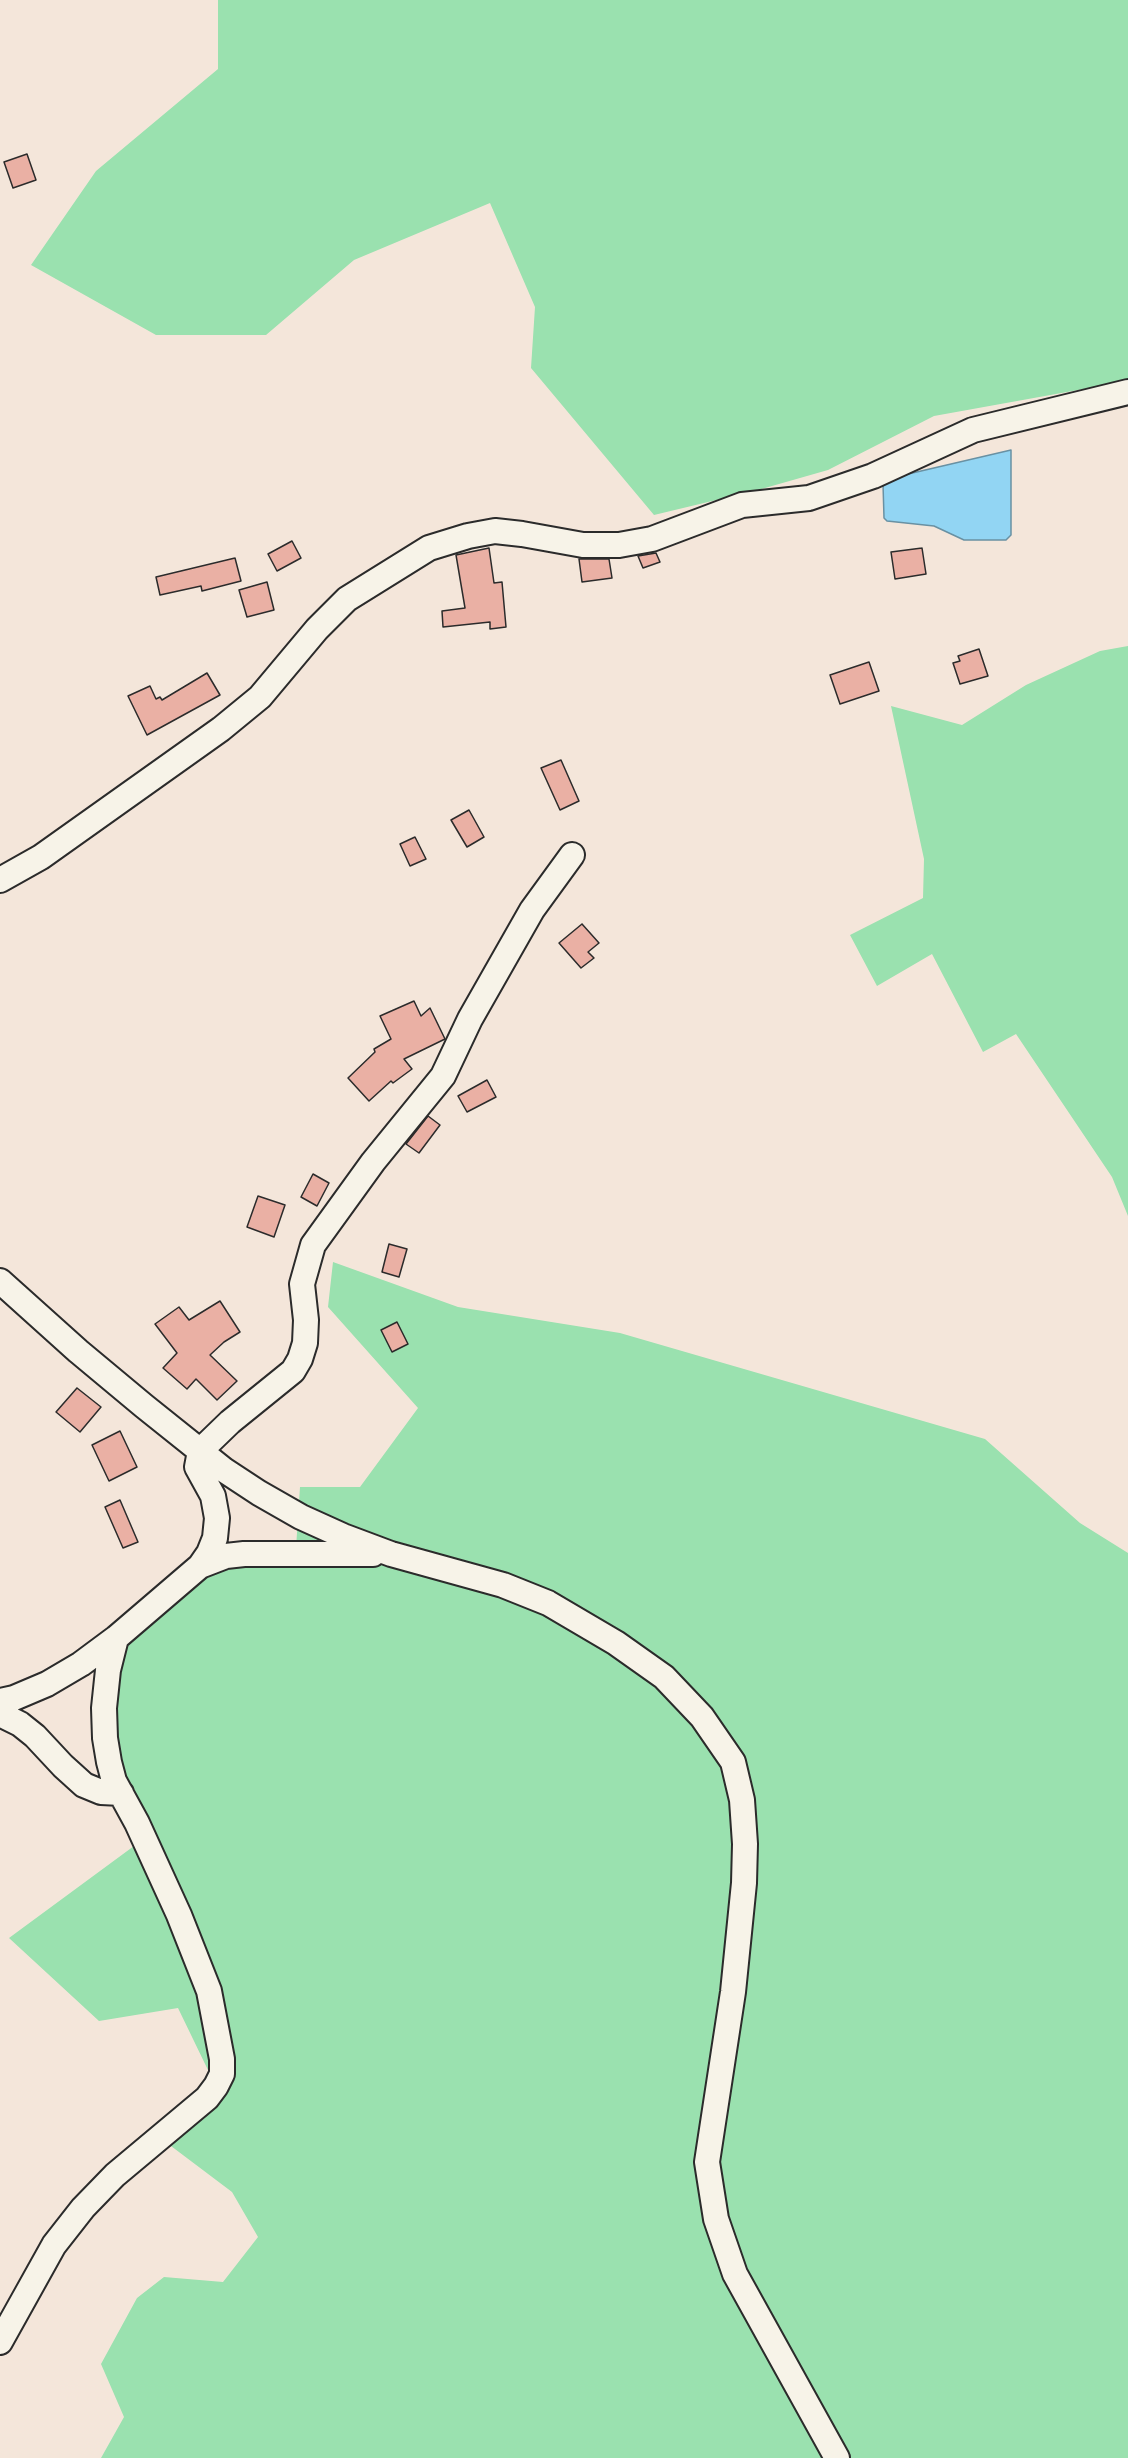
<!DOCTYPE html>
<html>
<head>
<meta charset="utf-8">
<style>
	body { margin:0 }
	canvas { display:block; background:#f4e6da }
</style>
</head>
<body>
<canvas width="1128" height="2458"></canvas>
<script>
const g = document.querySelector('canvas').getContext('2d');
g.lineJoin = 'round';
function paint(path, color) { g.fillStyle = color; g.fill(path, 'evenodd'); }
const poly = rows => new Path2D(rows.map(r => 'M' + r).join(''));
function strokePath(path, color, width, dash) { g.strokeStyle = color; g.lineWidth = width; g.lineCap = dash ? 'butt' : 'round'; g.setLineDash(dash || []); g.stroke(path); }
const green = poly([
	[218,0,1128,0,1128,381,934,416,828,470,758,490,654,515,531,368,535,307,490,203,354,260,266,335,156,335,31,265,96,171,218,69],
	[1128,646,1128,1216,1112,1177,1016,1034,983,1052,932,954,877,986,850,935,923,898,924,859,891,706,962,725,1026,685,1100,651],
	[333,1262,458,1307,620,1333,985,1439,1080,1523,1128,1553,1128,2458,101,2458,124,2417,101,2364,137,2298,164,2277,223,2282,258,2237,232,2192,167,2143,222,2099,178,2008,99,2021,9,1938,153,1832,113,1788,99,1723,94,1669,202,1578,296,1548,300,1487,360,1487,418,1408,328,1307]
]);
const water = poly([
	[1011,450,1011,535,1006,540,964,540,934,526,887,521,884,518,883,484,891,478,1011,450]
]);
const building = poly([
	[27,154,36,180,13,188,4,162,27,154],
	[292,541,301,558,277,571,268,554,292,541],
	[489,548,494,583,502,582,506,627,490,629,490,622,443,627,442,611,465,608,456,555,489,548],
	[922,548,926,574,895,579,891,552,922,548],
	[656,553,660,562,643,568,638,556,656,553],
	[235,558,241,581,202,591,201,586,160,595,156,577,235,558],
	[579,559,609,559,612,578,582,582,579,559],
	[267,582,274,610,247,617,239,590,267,582],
	[979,649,988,676,960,684,953,663,960,661,958,656,979,649],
	[869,662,879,691,840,704,830,675,869,662],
	[207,673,220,695,147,735,128,696,150,686,156,699,160,697,162,700,207,673],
	[561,760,579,801,560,810,541,768,561,760],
	[469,810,484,837,467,847,451,820,469,810],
	[415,837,426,859,410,866,400,844,415,837],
	[582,924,599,943,588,952,594,958,581,968,559,943,582,924],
	[414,1001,421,1016,430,1008,445,1039,404,1059,412,1069,393,1083,391,1081,369,1101,348,1078,375,1052,374,1049,391,1039,380,1016,414,1001],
	[487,1080,496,1097,467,1112,458,1096,487,1080],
	[428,1116,440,1125,419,1153,406,1144,428,1116],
	[313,1174,329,1183,317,1206,301,1197,313,1174],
	[258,1196,285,1205,274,1237,247,1227,258,1196],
	[389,1244,407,1249,399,1277,382,1272,389,1244],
	[220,1301,240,1332,224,1342,210,1355,237,1381,217,1400,196,1379,187,1389,163,1368,177,1353,155,1324,179,1307,189,1320,220,1301],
	[397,1322,408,1344,392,1352,381,1330,397,1322],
	[77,1388,101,1407,80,1432,56,1412,77,1388],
	[120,1431,137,1467,109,1481,92,1445,120,1431],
	[120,1500,138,1542,123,1548,105,1507,120,1500]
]);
const minor = poly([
	[0,880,41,857,221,729,260,697,317,629,347,599,429,548,468,536,495,531,522,534,583,545,619,545,652,539,742,505,809,498,873,476,973,430,1128,392],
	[0,1281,78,1351,144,1406,224,1470,259,1493,301,1517,343,1536,391,1554,503,1585,548,1603,616,1643,664,1677,702,1717,733,1762,742,1800,745,1844,744,1883,733,1992,707,2162,716,2219,735,2274,837,2458],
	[200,1566,226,1556,244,1554,373,1554],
	[0,1701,14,1698,47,1684,81,1664,116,1638,200,1566,209,1553,215,1538,217,1518,213,1496,197,1467,200,1451,230,1422,293,1371,300,1359,305,1343,306,1320,302,1284,313,1245,373,1162,443,1076,470,1019,532,910,572,855],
	[0,1714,20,1724,35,1736,63,1766,84,1785,101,1792,121,1793],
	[0,2342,54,2245,83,2208,115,2175,207,2098,216,2086,222,2074,222,2059,209,1991,179,1915,137,1823,114,1781,109,1762,105,1738,104,1708,108,1670,116,1638]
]);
paint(green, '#9ae1af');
paint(water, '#92d5f3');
strokePath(water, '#6991a3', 1.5);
paint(building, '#eab0a4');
strokePath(building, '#2b2b2b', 1.5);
strokePath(minor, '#2b2b2b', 28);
strokePath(minor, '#f7f3e8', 24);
</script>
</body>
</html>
